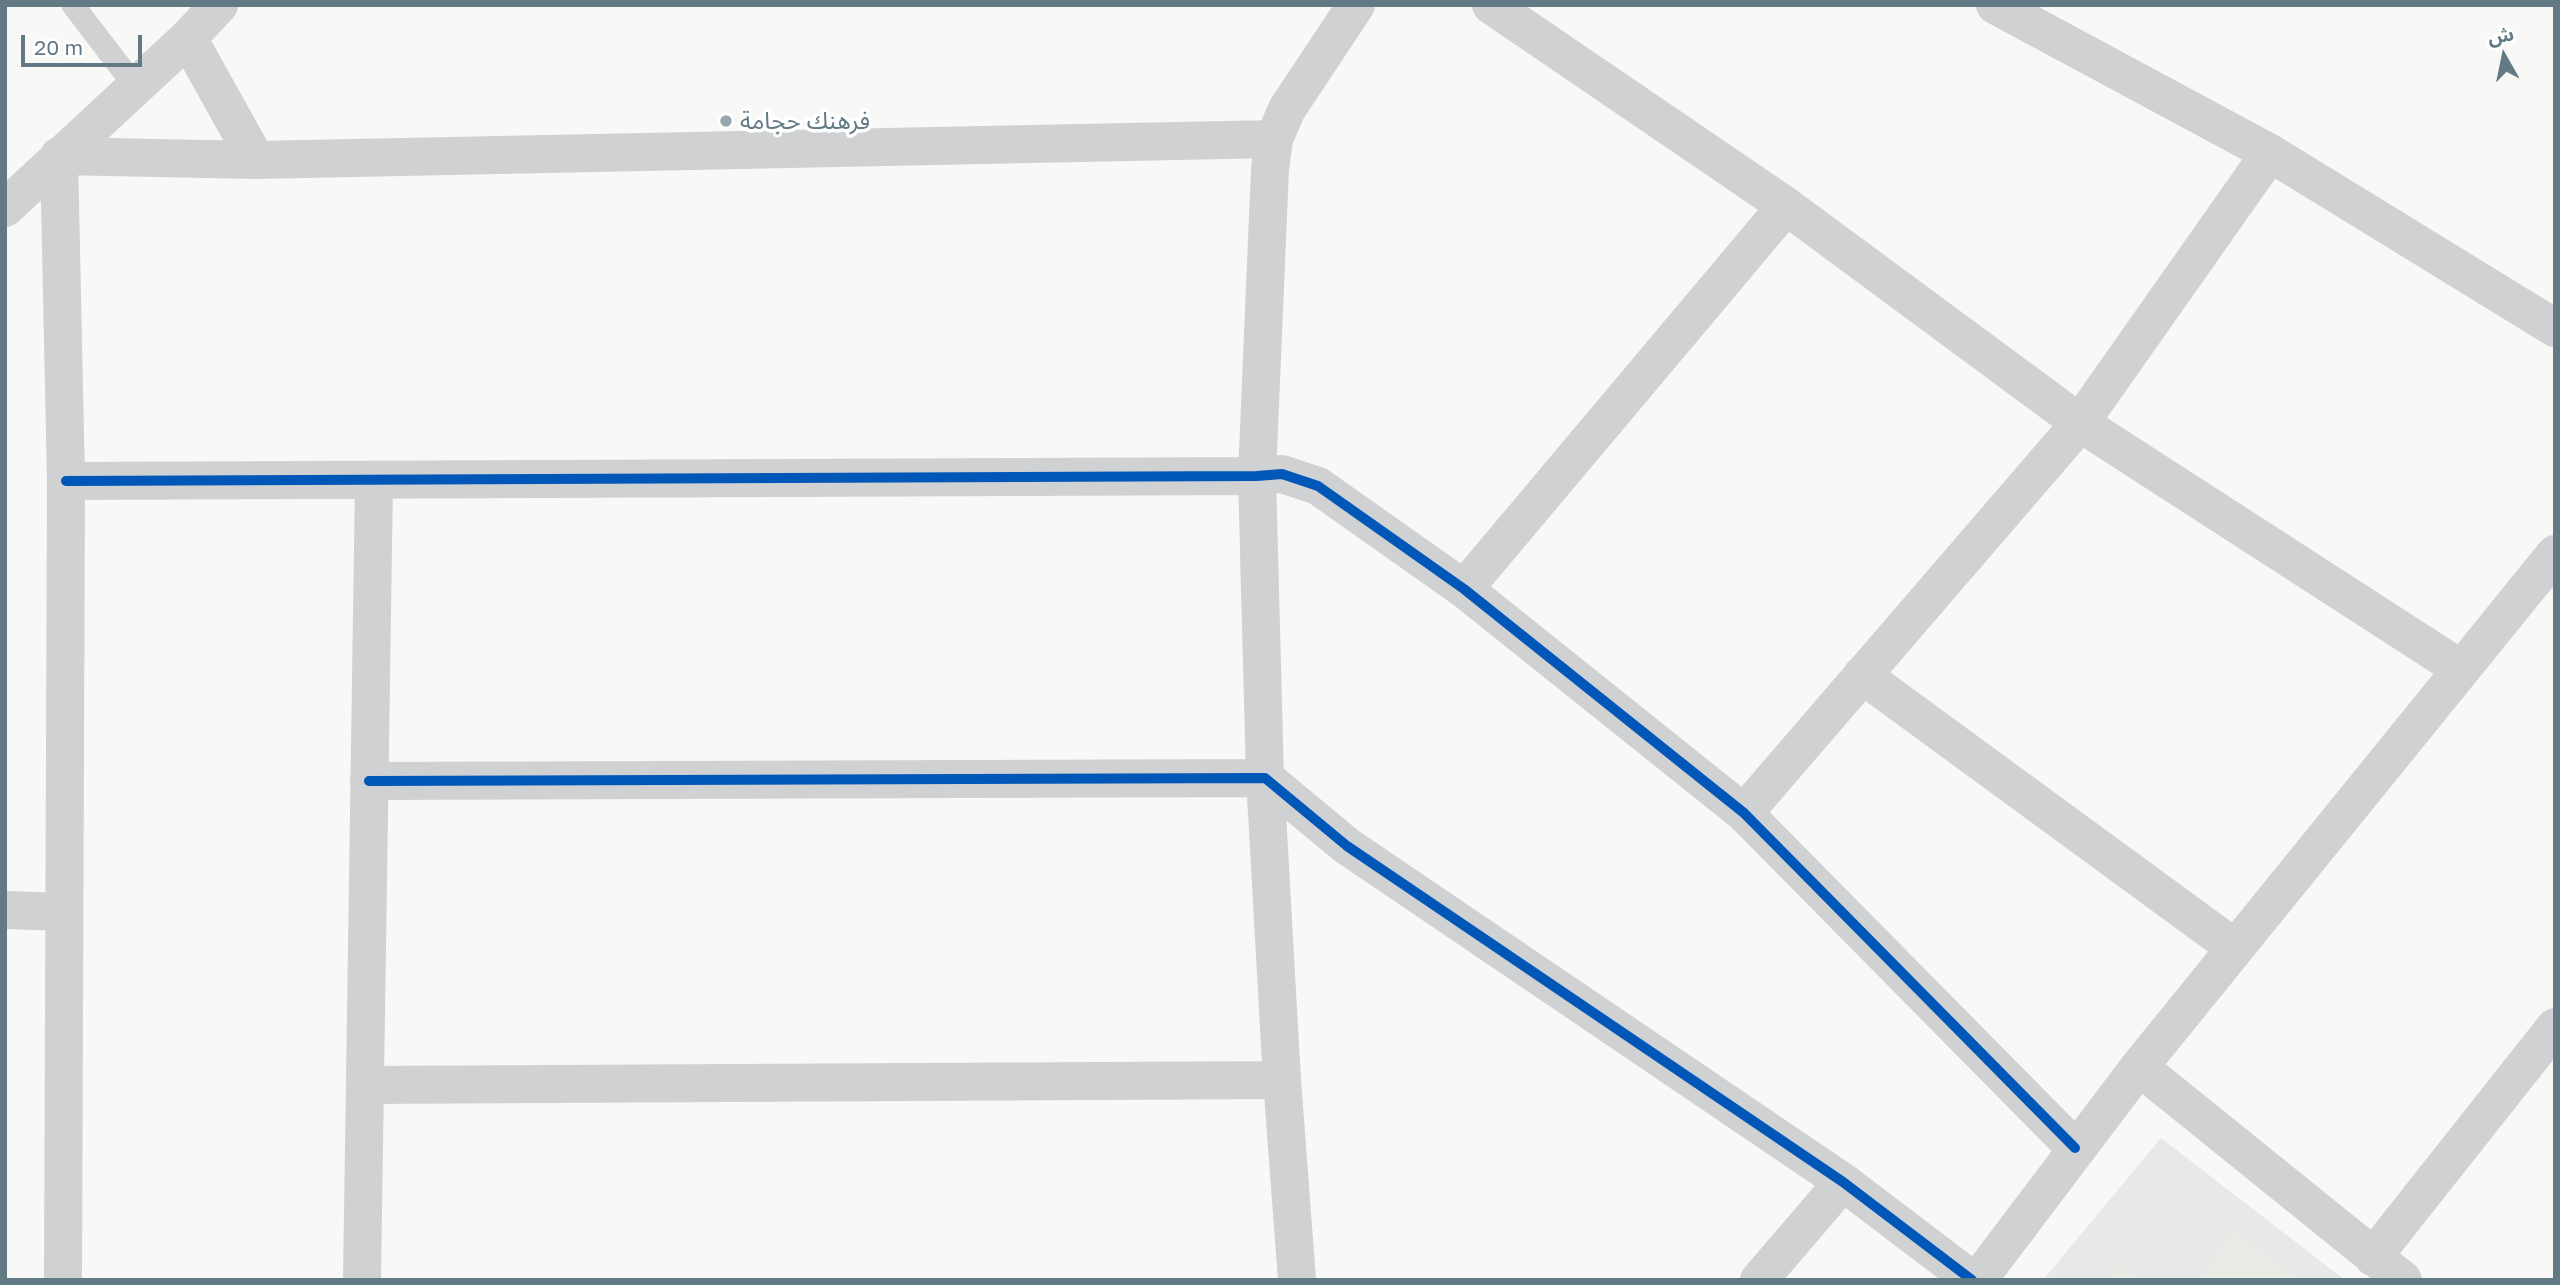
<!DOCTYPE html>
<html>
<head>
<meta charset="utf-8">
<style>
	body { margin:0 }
	#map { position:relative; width:2560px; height:1285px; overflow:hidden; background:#f8f8f7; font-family:"Golos Text","Noto Sans Arabic",sans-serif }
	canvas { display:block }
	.frame { position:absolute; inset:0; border:7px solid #617a84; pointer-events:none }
	.north { position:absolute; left:2469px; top:21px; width:70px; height:70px; -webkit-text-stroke:5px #fff; paint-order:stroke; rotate:351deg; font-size:19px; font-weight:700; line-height:28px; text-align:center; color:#617a84 }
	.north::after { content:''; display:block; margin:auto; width:24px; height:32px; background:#617a84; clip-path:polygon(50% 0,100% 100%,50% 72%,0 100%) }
	.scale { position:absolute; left:21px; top:35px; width:121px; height:32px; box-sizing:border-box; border:4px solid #617a84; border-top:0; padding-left:9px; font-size:21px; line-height:24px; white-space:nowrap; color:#617a84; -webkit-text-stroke:5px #fff; paint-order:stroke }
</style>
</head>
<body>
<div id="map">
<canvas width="2560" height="1285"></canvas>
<div class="frame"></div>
<div class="north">ش</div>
<div class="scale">20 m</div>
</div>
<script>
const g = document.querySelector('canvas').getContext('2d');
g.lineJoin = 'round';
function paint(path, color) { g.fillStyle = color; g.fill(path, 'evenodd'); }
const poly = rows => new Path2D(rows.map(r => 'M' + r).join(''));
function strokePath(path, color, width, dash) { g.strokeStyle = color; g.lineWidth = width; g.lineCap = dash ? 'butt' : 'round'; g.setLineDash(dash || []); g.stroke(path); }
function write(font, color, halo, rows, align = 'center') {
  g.font = font + ' "Golos Text","Noto Sans Arabic",sans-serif'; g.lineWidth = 7; g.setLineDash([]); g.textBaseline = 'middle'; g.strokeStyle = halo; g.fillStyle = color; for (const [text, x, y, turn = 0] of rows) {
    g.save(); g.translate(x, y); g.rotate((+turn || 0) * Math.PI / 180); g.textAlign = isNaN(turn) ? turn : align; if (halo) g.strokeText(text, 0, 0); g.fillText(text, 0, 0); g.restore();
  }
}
const built = poly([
	[2161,1138,2345,1280,2043,1280]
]);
const green = poly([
	[2232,1230,2299,1280,2199,1280],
	[2118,1265,2143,1280,2106,1280]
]);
const service = poly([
	[73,5,135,86]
]);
const minor = poly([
	[1491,5,1786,206,2080,423,2461,669],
	[1995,5,2270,153,2555,328],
	[188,38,256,160],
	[59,156,256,160,1274,139],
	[59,156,66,481,63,1280],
	[5,208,188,38,219,5],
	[66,481,1257,476,1282,474,1318,486,1464,589,1744,813,2075,1148],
	[1464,589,1786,206],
	[1862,675,2235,948],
	[369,781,1265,778,1347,846,1843,1182,1972,1280],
	[1744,813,2080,423,2270,153],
	[5,910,64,912],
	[2139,1067,2403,1280],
	[366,1085,1282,1080],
	[2373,1257,2555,1027],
	[362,1280,374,480],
	[1297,1280,1282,1080,1265,778,1257,476,1270,169,1274,139,1287,109,1356,5],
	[1759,1280,1843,1182],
	[1978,1280,2139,1067,2555,554]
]);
const cycleway = poly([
	[66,481,1257,476,1282,474,1318,486,1464,589,1744,813,2075,1148],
	[369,781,1265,778,1347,846,1843,1182,1972,1280]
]);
const markers = [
	[726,121,7,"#96a6ac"]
];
const poiNames = [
	["فرهنك حجامة",740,121]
];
paint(built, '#e7e9e9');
paint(green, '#e9ebe5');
strokePath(service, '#d0d1d2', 23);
strokePath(minor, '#d0d1d2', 38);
strokePath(cycleway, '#0057b8', 10);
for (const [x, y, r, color] of markers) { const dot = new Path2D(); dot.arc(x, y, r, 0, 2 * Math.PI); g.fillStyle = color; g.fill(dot); strokePath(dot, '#fff', 2.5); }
write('24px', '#617a84', '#fff', poiNames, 'left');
</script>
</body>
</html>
